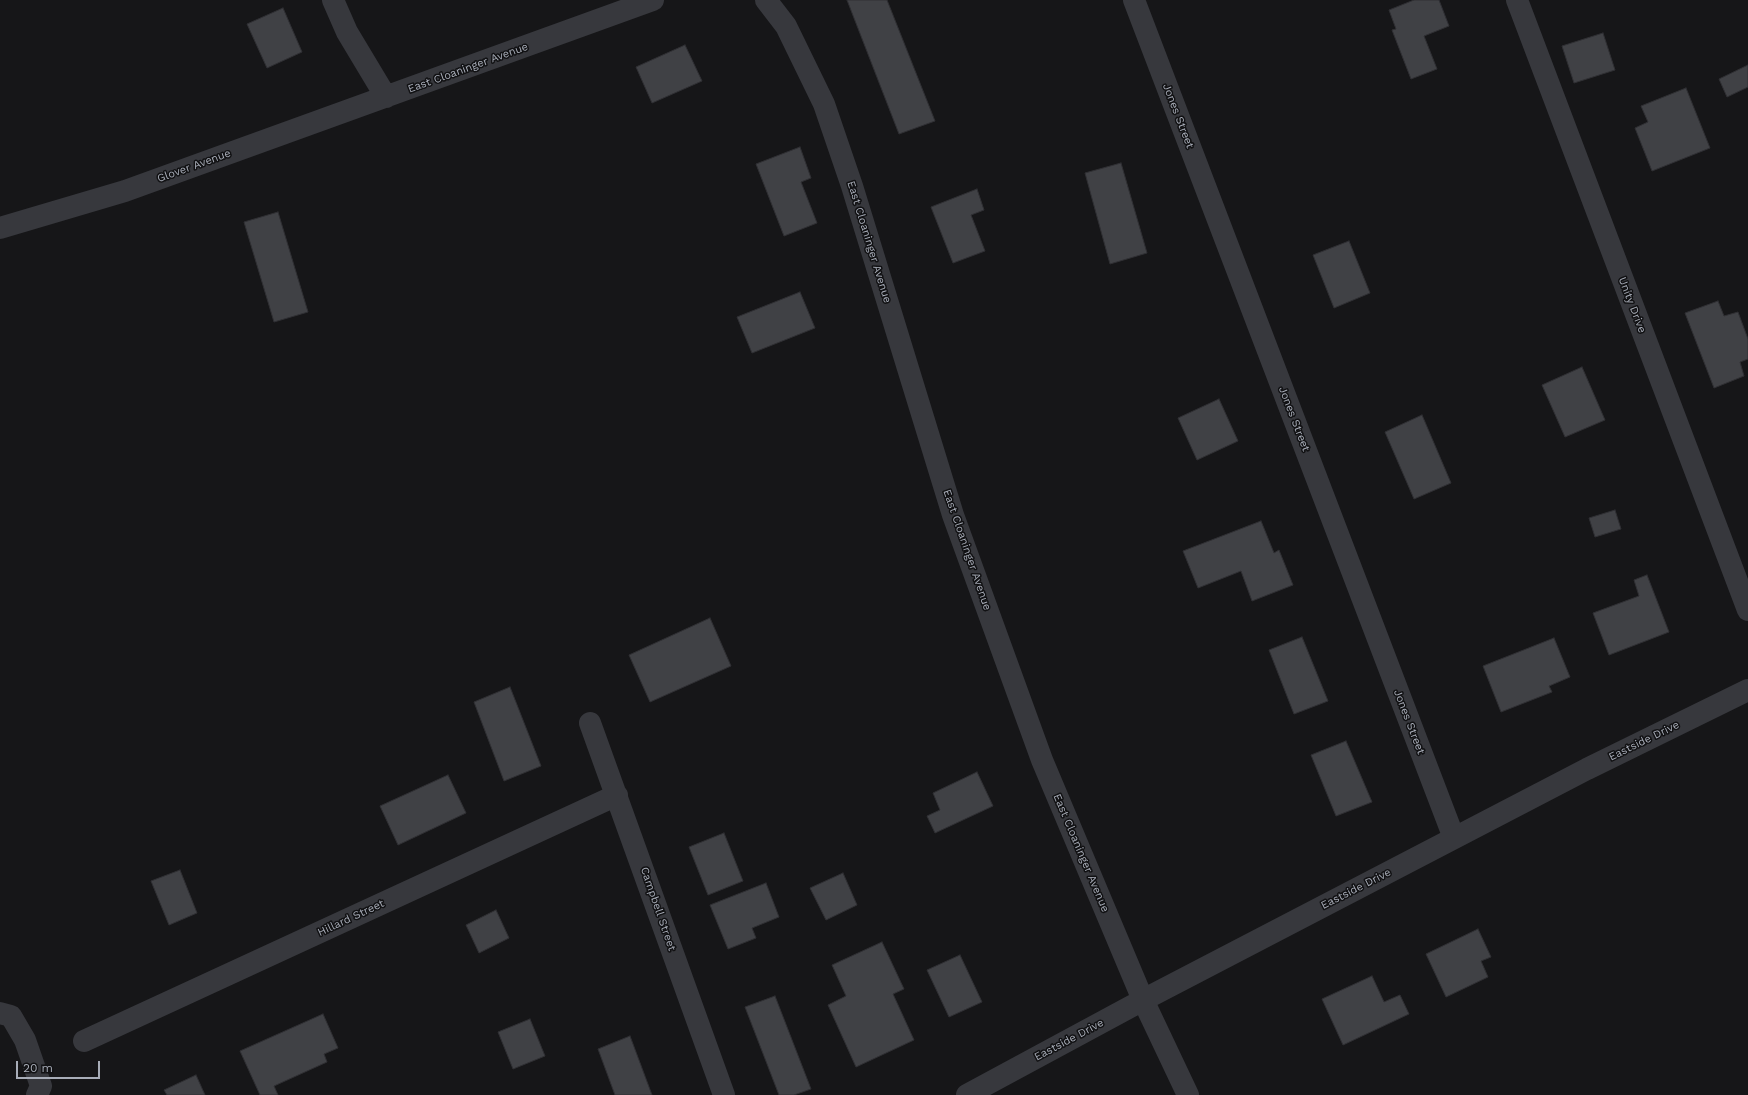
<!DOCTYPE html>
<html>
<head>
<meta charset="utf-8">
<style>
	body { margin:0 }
	#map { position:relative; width:1748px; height:1095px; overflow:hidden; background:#161618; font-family:"Work Sans",sans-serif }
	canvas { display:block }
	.scale { position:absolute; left:16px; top:1061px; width:84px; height:18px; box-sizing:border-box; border:2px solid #a8adb8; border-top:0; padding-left:5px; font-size:12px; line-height:14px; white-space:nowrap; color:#a8adb8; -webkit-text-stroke:3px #111113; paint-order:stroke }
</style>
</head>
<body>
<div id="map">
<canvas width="1748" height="1095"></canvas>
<div class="scale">20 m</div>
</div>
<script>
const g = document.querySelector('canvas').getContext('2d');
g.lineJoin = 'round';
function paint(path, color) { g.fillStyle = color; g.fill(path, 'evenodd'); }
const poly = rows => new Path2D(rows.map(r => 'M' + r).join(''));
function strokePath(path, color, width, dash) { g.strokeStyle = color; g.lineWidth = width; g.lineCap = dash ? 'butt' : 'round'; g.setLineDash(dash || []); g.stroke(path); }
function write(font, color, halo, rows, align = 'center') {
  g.font = font + ' "Work Sans",sans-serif'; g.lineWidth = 3; g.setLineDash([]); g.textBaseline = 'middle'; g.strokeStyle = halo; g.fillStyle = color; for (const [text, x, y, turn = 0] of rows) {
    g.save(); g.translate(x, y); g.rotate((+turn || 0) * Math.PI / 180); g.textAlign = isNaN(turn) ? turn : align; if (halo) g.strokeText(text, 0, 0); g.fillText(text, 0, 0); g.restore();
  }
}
const building = poly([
	[847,0,887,0,935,121,899,134,847,0],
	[1414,0,1439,0,1449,26,1424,36,1437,69,1411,79,1392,30,1396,29,1389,10,1414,0],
	[283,8,302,52,267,68,247,24,283,8],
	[1603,33,1615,70,1574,83,1562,46,1603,33],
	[685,45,702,81,652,103,636,67,685,45],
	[1748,65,1748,87,1727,97,1719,79,1748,65],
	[1686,88,1710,148,1652,171,1635,128,1648,122,1641,106,1686,88],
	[800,147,811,178,801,182,817,223,784,236,756,164,800,147],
	[1121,163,1147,253,1110,264,1085,173,1121,163],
	[977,189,984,210,971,215,985,251,953,263,931,207,977,189],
	[278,212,308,312,274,322,244,222,278,212],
	[1349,241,1370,293,1334,308,1313,255,1349,241],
	[800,292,815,328,752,353,737,317,800,292],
	[1718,301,1724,316,1738,312,1748,339,1748,359,1740,362,1744,376,1714,388,1685,313,1718,301],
	[1582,367,1605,420,1565,437,1542,385,1582,367],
	[1219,399,1238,441,1197,460,1178,418,1219,399],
	[1422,415,1451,483,1414,499,1385,432,1422,415],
	[1615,510,1621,529,1595,537,1589,518,1615,510],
	[1261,521,1274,553,1279,550,1293,585,1252,601,1241,571,1198,588,1183,551,1261,521],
	[1647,575,1669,632,1609,655,1593,613,1639,596,1634,580,1647,575],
	[710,618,731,666,650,702,629,655,710,618],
	[1302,637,1328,701,1294,714,1269,650,1302,637],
	[1554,638,1570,677,1549,686,1552,692,1501,712,1483,666,1554,638],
	[510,687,541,766,504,781,474,702,510,687],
	[1346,741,1372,802,1336,816,1311,755,1346,741],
	[977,772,993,806,935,833,927,816,940,810,933,793,977,772],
	[448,775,466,813,398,845,380,806,448,775],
	[724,833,743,881,708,895,689,847,724,833],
	[180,870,197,913,169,925,151,881,180,870],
	[843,873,857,905,826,920,810,888,843,873],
	[766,883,779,917,752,928,756,938,728,949,710,905,766,883],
	[496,910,509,938,479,953,466,925,496,910],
	[1478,929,1491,957,1481,961,1488,977,1446,997,1426,954,1478,929],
	[882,942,904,989,893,994,914,1040,856,1067,828,1005,846,996,832,965,882,942],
	[960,955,982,1002,949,1017,927,970,960,955],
	[1372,976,1384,1002,1400,995,1409,1014,1343,1045,1322,999,1372,976],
	[775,996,811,1089,794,1095,779,1095,745,1007,775,996],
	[323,1014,338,1048,324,1054,327,1062,274,1086,278,1095,260,1095,240,1051,323,1014],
	[530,1019,545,1056,513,1069,498,1032,530,1019],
	[630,1036,652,1095,615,1095,598,1049,630,1036],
	[196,1075,205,1095,167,1095,164,1090,196,1075]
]);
const minor = poly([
	[333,0,347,32,386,97],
	[766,0,786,26,824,104,852,186,953,515,1042,760,1143,1000,1188,1095],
	[1134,0,1454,838],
	[1517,0,1748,610],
	[0,228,125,191,653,0],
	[590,723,724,1095],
	[0,1013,11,1016,25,1040,41,1086,37,1095],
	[84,1041,617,795],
	[967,1095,1143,1000,1587,769,1748,690]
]);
const streetNames = [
	["East Cloaninger Avenue",468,68,-20],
	["Jones Street",1178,116,69],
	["Glover Avenue",194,166,-20],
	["East Cloaninger Avenue",869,242,73],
	["Unity Drive",1632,305,69],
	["Jones Street",1294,419,69],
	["East Cloaninger Avenue",967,550,71],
	["Jones Street",1409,722,69],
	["Eastside Drive",1644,741,-26],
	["East Cloaninger Avenue",1081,853,67],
	["Eastside Drive",1356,889,-27],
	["Campbell Street",658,909,71],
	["Hillard Street",351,918,-25],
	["Eastside Drive",1069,1040,-28]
];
paint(building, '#404145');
strokePath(building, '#303034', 1);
strokePath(minor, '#37383d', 22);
write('11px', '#a8adb8', '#111113', streetNames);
</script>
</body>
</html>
